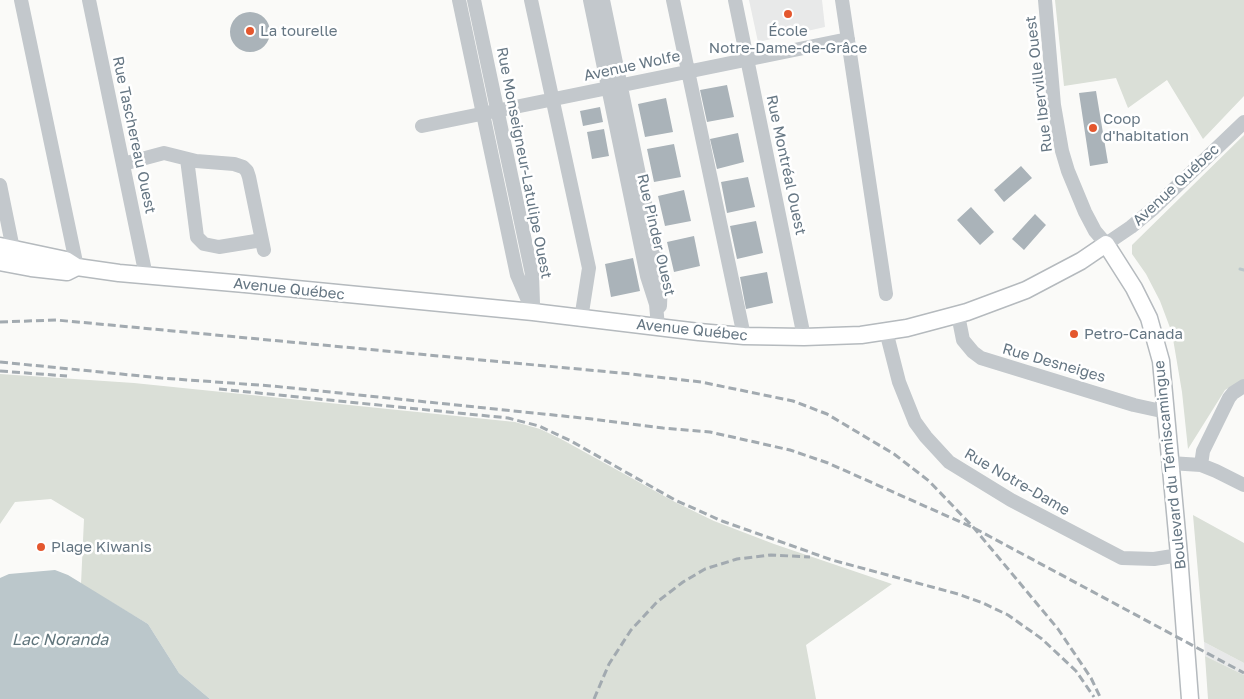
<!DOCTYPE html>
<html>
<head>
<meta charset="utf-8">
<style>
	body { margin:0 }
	canvas { display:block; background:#fafaf8 }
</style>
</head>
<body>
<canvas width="1244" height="699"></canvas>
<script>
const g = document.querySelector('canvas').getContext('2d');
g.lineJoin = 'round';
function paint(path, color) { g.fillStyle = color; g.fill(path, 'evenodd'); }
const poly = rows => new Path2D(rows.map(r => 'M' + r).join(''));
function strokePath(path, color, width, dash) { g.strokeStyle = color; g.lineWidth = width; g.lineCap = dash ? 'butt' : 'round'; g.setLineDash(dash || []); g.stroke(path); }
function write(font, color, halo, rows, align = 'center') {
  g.font = font + ' "Golos Text",sans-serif'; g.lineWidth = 5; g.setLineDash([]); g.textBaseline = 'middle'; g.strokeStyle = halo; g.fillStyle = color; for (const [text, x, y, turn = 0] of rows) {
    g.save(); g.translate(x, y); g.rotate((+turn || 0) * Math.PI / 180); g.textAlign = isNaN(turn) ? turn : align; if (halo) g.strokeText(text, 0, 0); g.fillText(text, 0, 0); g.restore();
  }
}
const built = poly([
	[749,0,822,0,825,27,758,42],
	[1204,642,1244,663,1244,675,1205,656]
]);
const green = poly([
	[1055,0,1244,0,1244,96,1203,139,1167,80,1128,108,1116,78,1064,86],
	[1244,135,1244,379,1225,390,1188,449,1182,392,1172,333,1160,301,1146,274,1132,254,1132,245],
	[0,374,134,383,515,422,540,429,561,439,675,502,714,521,774,544,892,584,806,645,816,699,210,699,179,673,148,624,81,584,84,519,51,499,15,502,0,524],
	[1193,515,1244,543,1244,663,1204,642],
	[1205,656,1244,675,1244,699,1208,699]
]);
const water = poly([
	[55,570,68,575,148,624,179,673,210,699,0,699,0,578,9,574]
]);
const stream = poly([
	[1240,269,1244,270]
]);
const building = poly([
	'230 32a20 20 0 1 1 40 0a20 20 0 1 1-40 0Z',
	[727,85,734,117,707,122,700,90],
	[1096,91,1108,163,1090,166,1079,93],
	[666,98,673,132,645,137,638,104],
	[600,107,603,122,583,126,580,111],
	[604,129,609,156,592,159,587,132],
	[738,133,744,162,717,169,710,139],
	[674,144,681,177,654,182,647,149],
	[1021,166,1032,178,1004,202,994,190],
	[748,177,755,207,727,213,721,182],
	[684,190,691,221,665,226,658,196],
	[971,207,994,232,980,245,957,220],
	[1035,214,1046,225,1024,250,1012,239],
	[756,221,763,253,737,259,730,226],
	[694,236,700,266,674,272,667,242],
	[633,258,640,291,611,297,605,264],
	[767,272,773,303,746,309,740,277]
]);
const minor = poly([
	[21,0,77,267],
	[89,0,146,276],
	[459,0,517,275,533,312],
	[474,0,532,274,533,304],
	[531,0,589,268,581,319],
	[590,0,647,276,656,304,658,327],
	[603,0,661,281,660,306],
	[673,0,744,336],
	[735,0,804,337],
	[842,0,886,294],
	[1045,0,1054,105,1062,151,1068,171,1085,212,1095,231,1106,244,1131,227,1154,208,1244,122],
	[422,126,848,39],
	[187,159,197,237,204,244,219,247,262,240],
	[123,164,164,153,196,161,234,164,243,167,247,171,249,177,264,250],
	[0,185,13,249],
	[958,315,963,340,973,352,981,358,1134,405,1166,412],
	[886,331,899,382,915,422,926,437,949,462,1011,500,1122,558,1154,559,1179,555],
	[1170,463,1201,465,1216,471,1244,485],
	[1201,465,1203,451,1229,398,1233,393,1244,386]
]);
const major = poly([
	[0,246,66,260,77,267,119,273,245,284,533,312,699,332,744,336,804,337,861,335,907,328,967,312,1026,290,1081,261,1106,244,1134,288,1149,318,1161,361,1179,555,1190,699],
	[0,262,31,268,67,272,77,267]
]);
const rail = poly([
	[0,322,56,320,631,374,701,382,793,401,827,414,894,454,929,481,974,528,1058,629,1091,678,1101,699],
	[0,362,161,378,272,386,592,419,663,428,710,432,790,450,828,463,974,528,1244,673],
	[0,371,67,376],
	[219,389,508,418,539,426,571,441,675,500,722,521,832,560,958,594,983,603,1008,615,1042,639,1076,671,1094,697],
	[594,699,609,664,631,630,657,602,683,582,705,569,737,559,771,555,810,557]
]);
const markers = [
	[788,14,5,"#e4572e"],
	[250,31,5,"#e4572e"],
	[1093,128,5,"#e4572e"],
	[1074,334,5,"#e4572e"],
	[41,547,5,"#e4572e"]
];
const poiNames = [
	["La tourelle",260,31],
	["École",788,31,"center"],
	["Notre-Dame-de-Grâce",788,48,"center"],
	["Coop",1103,119],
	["d'habitation",1103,136],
	["Petro-Canada",1084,334],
	["Plage Kiwanis",51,547]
];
const streetNames = [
	["Avenue Wolfe",632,66,-12],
	["Rue Iberville Ouest",1039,84,-97],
	["Rue Taschereau Ouest",134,135,78],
	["Rue Monseigneur-Latulipe Ouest",524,163,79],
	["Rue Montréal Ouest",786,165,78],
	["Avenue Québec",1176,185,-43],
	["Rue Pinder Ouest",656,235,77],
	["Avenue Québec",289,289,6],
	["Avenue Québec",692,330,6],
	["Rue Desneiges",1054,363,16],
	["Boulevard du Témiscamingue",1170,465,-96],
	["Rue Notre-Dame",1017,482,30]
];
const waterNames = [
	["Lac Noranda",60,640]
];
paint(built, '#e8e9e9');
paint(green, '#dadfd7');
paint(water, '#bbc7cb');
strokePath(stream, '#bbc7cb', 3);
paint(building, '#aab3b9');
strokePath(major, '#b5babe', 19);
strokePath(minor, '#c3c8cc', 14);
strokePath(major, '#fff', 16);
strokePath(rail, '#a2aab0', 3, [8, 4]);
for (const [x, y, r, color] of markers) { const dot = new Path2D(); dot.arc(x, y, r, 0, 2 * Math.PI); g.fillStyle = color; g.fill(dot); strokePath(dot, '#fff', 2); }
write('15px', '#657683', '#fff', poiNames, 'left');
write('15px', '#657683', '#fff', streetNames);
write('italic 16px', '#60757c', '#fff', waterNames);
</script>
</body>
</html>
